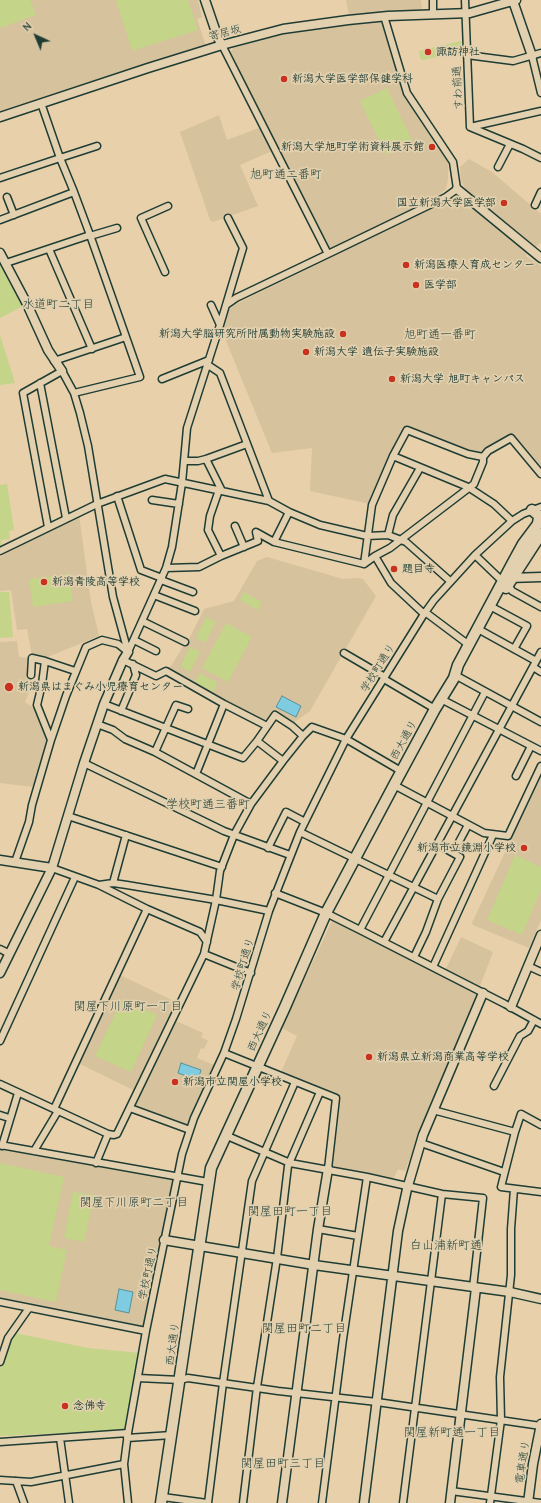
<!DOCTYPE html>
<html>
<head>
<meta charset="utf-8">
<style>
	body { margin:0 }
	#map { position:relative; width:541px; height:1503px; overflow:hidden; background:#e7d0aa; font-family:"Comic Neue",sans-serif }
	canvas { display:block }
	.north { position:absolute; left:16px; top:16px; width:40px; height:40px; -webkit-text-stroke:3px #e3d0ae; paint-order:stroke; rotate:316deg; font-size:11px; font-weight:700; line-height:16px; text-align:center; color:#1f3d34 }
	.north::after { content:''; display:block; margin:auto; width:14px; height:18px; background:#1f3d34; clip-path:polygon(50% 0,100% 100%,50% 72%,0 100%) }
</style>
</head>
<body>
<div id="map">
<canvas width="541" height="1503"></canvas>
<div class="north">N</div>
</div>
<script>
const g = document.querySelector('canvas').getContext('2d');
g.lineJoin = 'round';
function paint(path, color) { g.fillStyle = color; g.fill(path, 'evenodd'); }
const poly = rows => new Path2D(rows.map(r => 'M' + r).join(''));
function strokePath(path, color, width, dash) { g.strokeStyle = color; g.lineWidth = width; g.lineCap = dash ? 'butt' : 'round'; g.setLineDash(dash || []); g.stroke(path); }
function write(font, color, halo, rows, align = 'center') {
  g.font = font + ' "Comic Neue","Klee One",sans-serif'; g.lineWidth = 3.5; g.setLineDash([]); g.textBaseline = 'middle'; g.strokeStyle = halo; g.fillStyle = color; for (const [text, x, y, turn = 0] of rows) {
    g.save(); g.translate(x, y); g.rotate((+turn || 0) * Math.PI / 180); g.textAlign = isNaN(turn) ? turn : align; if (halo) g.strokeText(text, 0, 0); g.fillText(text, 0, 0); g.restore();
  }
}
const built = poly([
	[0,0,198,0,202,17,197,19,206,46,0,114],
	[346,0,421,0,422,11,349,14],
	[380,20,382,22,406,96,448,159,448,180,446,189,443,192,333,249,328,247,238,71,231,52,233,48,286,33,348,23],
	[219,115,227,140,259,128,272,151,240,165,258,206,213,222,210,220,180,132],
	[469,159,492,172,541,214,541,242,535,248,467,192,461,181,460,167],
	[448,201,479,212,527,252,526,256,541,266,541,469,514,435,478,454,406,428,370,504,310,491,312,448,272,453,222,331,228,311,234,305],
	[79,515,91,602,99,636,45,658,32,656,27,629,17,630,11,590,0,591,0,557],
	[267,557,343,579,358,578,363,579,376,596,310,711,292,724,272,712,265,724,168,671,184,645,187,643,204,609,234,601,257,561],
	[17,641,19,657,30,658,31,676,30,690,25,702,35,709,47,742,33,787,0,783,0,642],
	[541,775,541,920,529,948,473,925,472,923],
	[332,921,479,994,424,1121,405,1171,398,1169,393,1179,333,1166,341,1097,281,1072,297,1036,282,1028],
	[461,937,493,952,480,986,445,971],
	[120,975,178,1003,137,1092,78,1063],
	[174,1020,203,1033,201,1037,208,1041,204,1049,201,1048,197,1058,214,1065,188,1125,134,1105],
	[0,1149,172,1180,143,1328,0,1300]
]);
const green = poly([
	[0,0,30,0,36,15,0,28],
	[116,0,188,0,198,30,132,51],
	[461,41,462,48,436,57,423,60,420,58,419,51],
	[387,88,413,142,386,155,360,101],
	[0,258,27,304,0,318],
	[0,335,15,383,0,385],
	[7,484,14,530,9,531,10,539,1,540,2,547,0,548,0,485],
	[69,574,73,601,33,607,29,579],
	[0,592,9,592,13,637,0,638],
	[244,592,262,602,257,610,240,600],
	[206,617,216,622,205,643,196,638],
	[226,623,252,637,228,682,202,668],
	[190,647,200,652,190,672,180,666],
	[200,673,218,683,213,692,195,682],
	[515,855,541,867,541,890,522,935,487,920],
	[122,999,157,1015,131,1072,95,1056],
	[0,1163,64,1177,49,1246,67,1250,56,1302,0,1290],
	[73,1192,94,1195,84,1242,64,1238],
	[15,1333,88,1348,140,1353,127,1430,0,1436,0,1369,6,1349]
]);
const water = poly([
	[282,696,301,706,296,717,276,707,282,696],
	[181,1063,201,1070,198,1080,178,1073,181,1063],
	[119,1289,133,1292,129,1313,115,1310,119,1289]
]);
const minor = poly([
	[433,0,433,13],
	[465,0,470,127],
	[222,45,328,254,236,298,226,305],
	[467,55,513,61,541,53],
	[532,56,541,93],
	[470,127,523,149,541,158],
	[470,127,541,111],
	[498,167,510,144],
	[0,178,60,158,41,103],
	[7,197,14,215],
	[535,205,541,192],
	[0,220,74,192,60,158,97,146],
	[90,236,117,228],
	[49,249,92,349],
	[328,254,446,197,457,189,453,162,407,93,384,16],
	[6,263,90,235,74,192],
	[165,272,141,218,168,206],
	[211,305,220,325],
	[54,361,126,337,90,235],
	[62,371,74,393,80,413,88,446,113,597,128,652],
	[162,379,209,360],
	[40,383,66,518],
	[73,391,74,393,140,377,126,337],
	[393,456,468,487,494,504,512,521],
	[206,459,222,491],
	[184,461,198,461,206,459,247,444],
	[219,490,210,516,208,530,221,556],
	[117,496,141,570,162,578],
	[152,500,179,504],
	[269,501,289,512,320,525,367,536,388,535,401,540,406,542,450,581],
	[235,526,244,547],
	[48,527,23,393,62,371],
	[388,535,393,515,420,468],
	[274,542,289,512],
	[0,551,97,504,165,479,269,501,220,373,208,365],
	[475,555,499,578,505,579,512,591,541,607],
	[375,556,391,583,424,614],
	[364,564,372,505,393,456,407,430,468,454,483,457,488,451,511,438,541,474],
	[364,564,375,556,390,548,474,484,483,462,483,457],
	[166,568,199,567,221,556,258,541,256,532,274,542,364,564],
	[161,580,193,592],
	[154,595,195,611],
	[490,606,527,626,514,649],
	[425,612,469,645],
	[142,621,185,642],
	[478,629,536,661],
	[134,640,156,651],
	[128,652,166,568,172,547,182,483,187,428,220,325,243,248,228,218],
	[344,653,385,677],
	[123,660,156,676,166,671,224,704,267,726],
	[533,667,541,672],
	[31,675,32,658,45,661],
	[455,675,541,722],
	[384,679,435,709],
	[441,699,541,751],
	[104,704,243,758,257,741,283,761],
	[121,711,136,675,133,664],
	[97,724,113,730,125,739,155,752,251,804],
	[51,740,37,705,42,684,45,661,75,671],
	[257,741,275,715,292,726,303,736],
	[155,752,176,705,188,709],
	[84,763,224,831,290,855],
	[196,774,224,704],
	[516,776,531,746],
	[394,785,484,833,508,836,541,766],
	[68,816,222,867],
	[300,832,438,899],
	[437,844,453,853],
	[268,848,286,812,305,822],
	[15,862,29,822,32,805,51,740,66,696,86,647,102,640,118,644,128,652],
	[52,868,99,885,147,909,200,932,207,942],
	[113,883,126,835],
	[99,885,113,883,127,885,216,900,269,911],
	[275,893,326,913,360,930,505,1004,541,1024],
	[360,930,485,692],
	[384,942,541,652],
	[0,949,10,954],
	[204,954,251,973],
	[414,957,426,932,438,899,460,857,453,853,468,825],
	[528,966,541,972],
	[433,967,493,835],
	[0,1041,75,877],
	[224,1053,336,1098,328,1169],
	[0,1084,108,1134,114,1135,117,1134,204,954,216,900,220,871,234,835,251,804,283,761,303,736,312,727,346,739,401,771],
	[494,1086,520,1036,528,1031,534,1020],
	[130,1108,190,1130],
	[54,1109,147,909],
	[433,1110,515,1132],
	[0,1115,9,1118],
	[541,1125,521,1114,515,1132,501,1187,541,1192],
	[225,1135,290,1163,367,1177,343,1339,322,1503],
	[421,1143,504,1172],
	[0,1145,208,1182],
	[2,1146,18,1093],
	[34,1151,58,1111],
	[96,1163,108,1134],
	[367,1177,442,1194,483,1198,473,1288],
	[318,1229,358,1236],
	[0,1302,146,1331],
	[0,1362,8,1338,29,1308],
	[138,1378,180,1380,188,1378,278,1391,377,1402,541,1426],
	[60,1438,69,1503],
	[127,1438,172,1435],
	[0,1442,128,1433],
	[0,1480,31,1482,124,1464],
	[16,1481,24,1503],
	[451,1491,541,1503],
	[163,1497,207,1503],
	[128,1503,124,1464,128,1433,146,1331,182,1154,194,1118,224,1053,236,1019,269,911,300,832,346,739,424,614,434,600,475,555,512,521,523,514,541,507],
	[208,1503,223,1383,252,1181,295,1082],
	[243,1503,257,1387,277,1258,288,1166,320,1092],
	[403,1503,442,1194],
	[490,1503,501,1420,500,1377,511,1275,511,1229,514,1189]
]);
const tertiary = poly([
	[205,0,218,38,222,45],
	[513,1,532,56],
	[0,117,148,68,222,45,283,29,348,20,388,16,470,13,516,0],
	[457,189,541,258],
	[0,253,27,304,48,350,62,371],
	[508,578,541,577],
	[0,860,52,868],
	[0,973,52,868,84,763,104,704,123,660,128,652],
	[511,1007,541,935],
	[164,1240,314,1265,510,1292,541,1299],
	[282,1503,318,1229,328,1169],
	[364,1503,398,1231,407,1189,423,1135,483,993],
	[450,1503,476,1288],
	[528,1503,533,1464,541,1424]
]);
const trunk = poly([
	[532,510,538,515,539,518,538,523],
	[506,588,541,534],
	[161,1503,211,1168,285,1007,326,913,394,785,435,709,454,678,458,665,512,564,523,544,541,520]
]);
const markers = [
	[428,52,4,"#c8321e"],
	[284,79,4,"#c8321e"],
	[432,147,4,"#c8321e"],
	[504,203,4,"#c8321e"],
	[406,265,4,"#c8321e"],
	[416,285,4,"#c8321e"],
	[343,334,4,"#c8321e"],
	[306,352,4,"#c8321e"],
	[392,379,4,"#c8321e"],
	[394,569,4,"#c8321e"],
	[44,582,4,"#c8321e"],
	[9,687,5,"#c8321e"],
	[524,848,4,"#c8321e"],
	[369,1057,4,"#c8321e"],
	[175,1082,4,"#c8321e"],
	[65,1406,4,"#c8321e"]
];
const streetNames = [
	["寄居坂",225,33,-15],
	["すわ前通",458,88,-93],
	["学校町通り",378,668,-58],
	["西大通り",404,740,-61],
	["学校町通り",243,964,-73],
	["西大通り",260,1031,-65],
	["学校町通り",148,1273,-78],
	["西大通り",173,1344,-82],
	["電車通り",523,1462,-81]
];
const poiNames = [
	["諏訪神社",436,52],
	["新潟大学医学部保健学科",292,79],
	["新潟大学旭町学術資料展示館",424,147,"right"],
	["国立新潟大学医学部",496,203,"right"],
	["新潟医療人育成センター",414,265],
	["医学部",424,285],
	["新潟大学脳研究所附属動物実験施設",335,334,"right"],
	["新潟大学 遺伝子実験施設",314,352],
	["新潟大学 旭町キャンパス",400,379],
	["題目寺",402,569],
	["新潟青陵高等学校",52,582],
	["新潟県はまぐみ小児療育センター",18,687],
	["新潟市立鏡淵小学校",516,848,"right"],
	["新潟県立新潟商業高等学校",377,1057],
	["新潟市立関屋小学校",183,1082],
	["念佛寺",73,1406]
];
const neighbourhoodNames = [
	["旭町通二番町",286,175],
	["水道町二丁目",58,305],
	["旭町通一番町",440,335],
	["学校町通三番町",208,805],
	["関屋下川原町一丁目",128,1007],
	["関屋下川原町二丁目",134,1203],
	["関屋田町一丁目",290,1212],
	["白山浦新町通",446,1246],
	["関屋田町二丁目",304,1329],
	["関屋新町通一丁目",452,1433],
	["関屋田町三丁目",283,1464]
];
paint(built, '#d6c29d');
paint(green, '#c4d488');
paint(water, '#7fcbdf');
strokePath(water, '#59929b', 1);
strokePath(minor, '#1f3d34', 9);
strokePath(tertiary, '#1f3d34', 11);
strokePath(trunk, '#1f3d34', 13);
strokePath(minor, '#e3d0ae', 6);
strokePath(tertiary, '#e3d0ae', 8);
strokePath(trunk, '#e3d0ae', 10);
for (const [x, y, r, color] of markers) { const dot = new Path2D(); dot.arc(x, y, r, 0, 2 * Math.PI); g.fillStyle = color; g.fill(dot); strokePath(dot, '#e3d0ae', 1.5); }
write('11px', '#1f3d34', '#e3d0ae', streetNames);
write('bold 11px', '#1f3d34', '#e3d0ae', poiNames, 'left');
write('12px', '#1f3d34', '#e3d0ae', neighbourhoodNames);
</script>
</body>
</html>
